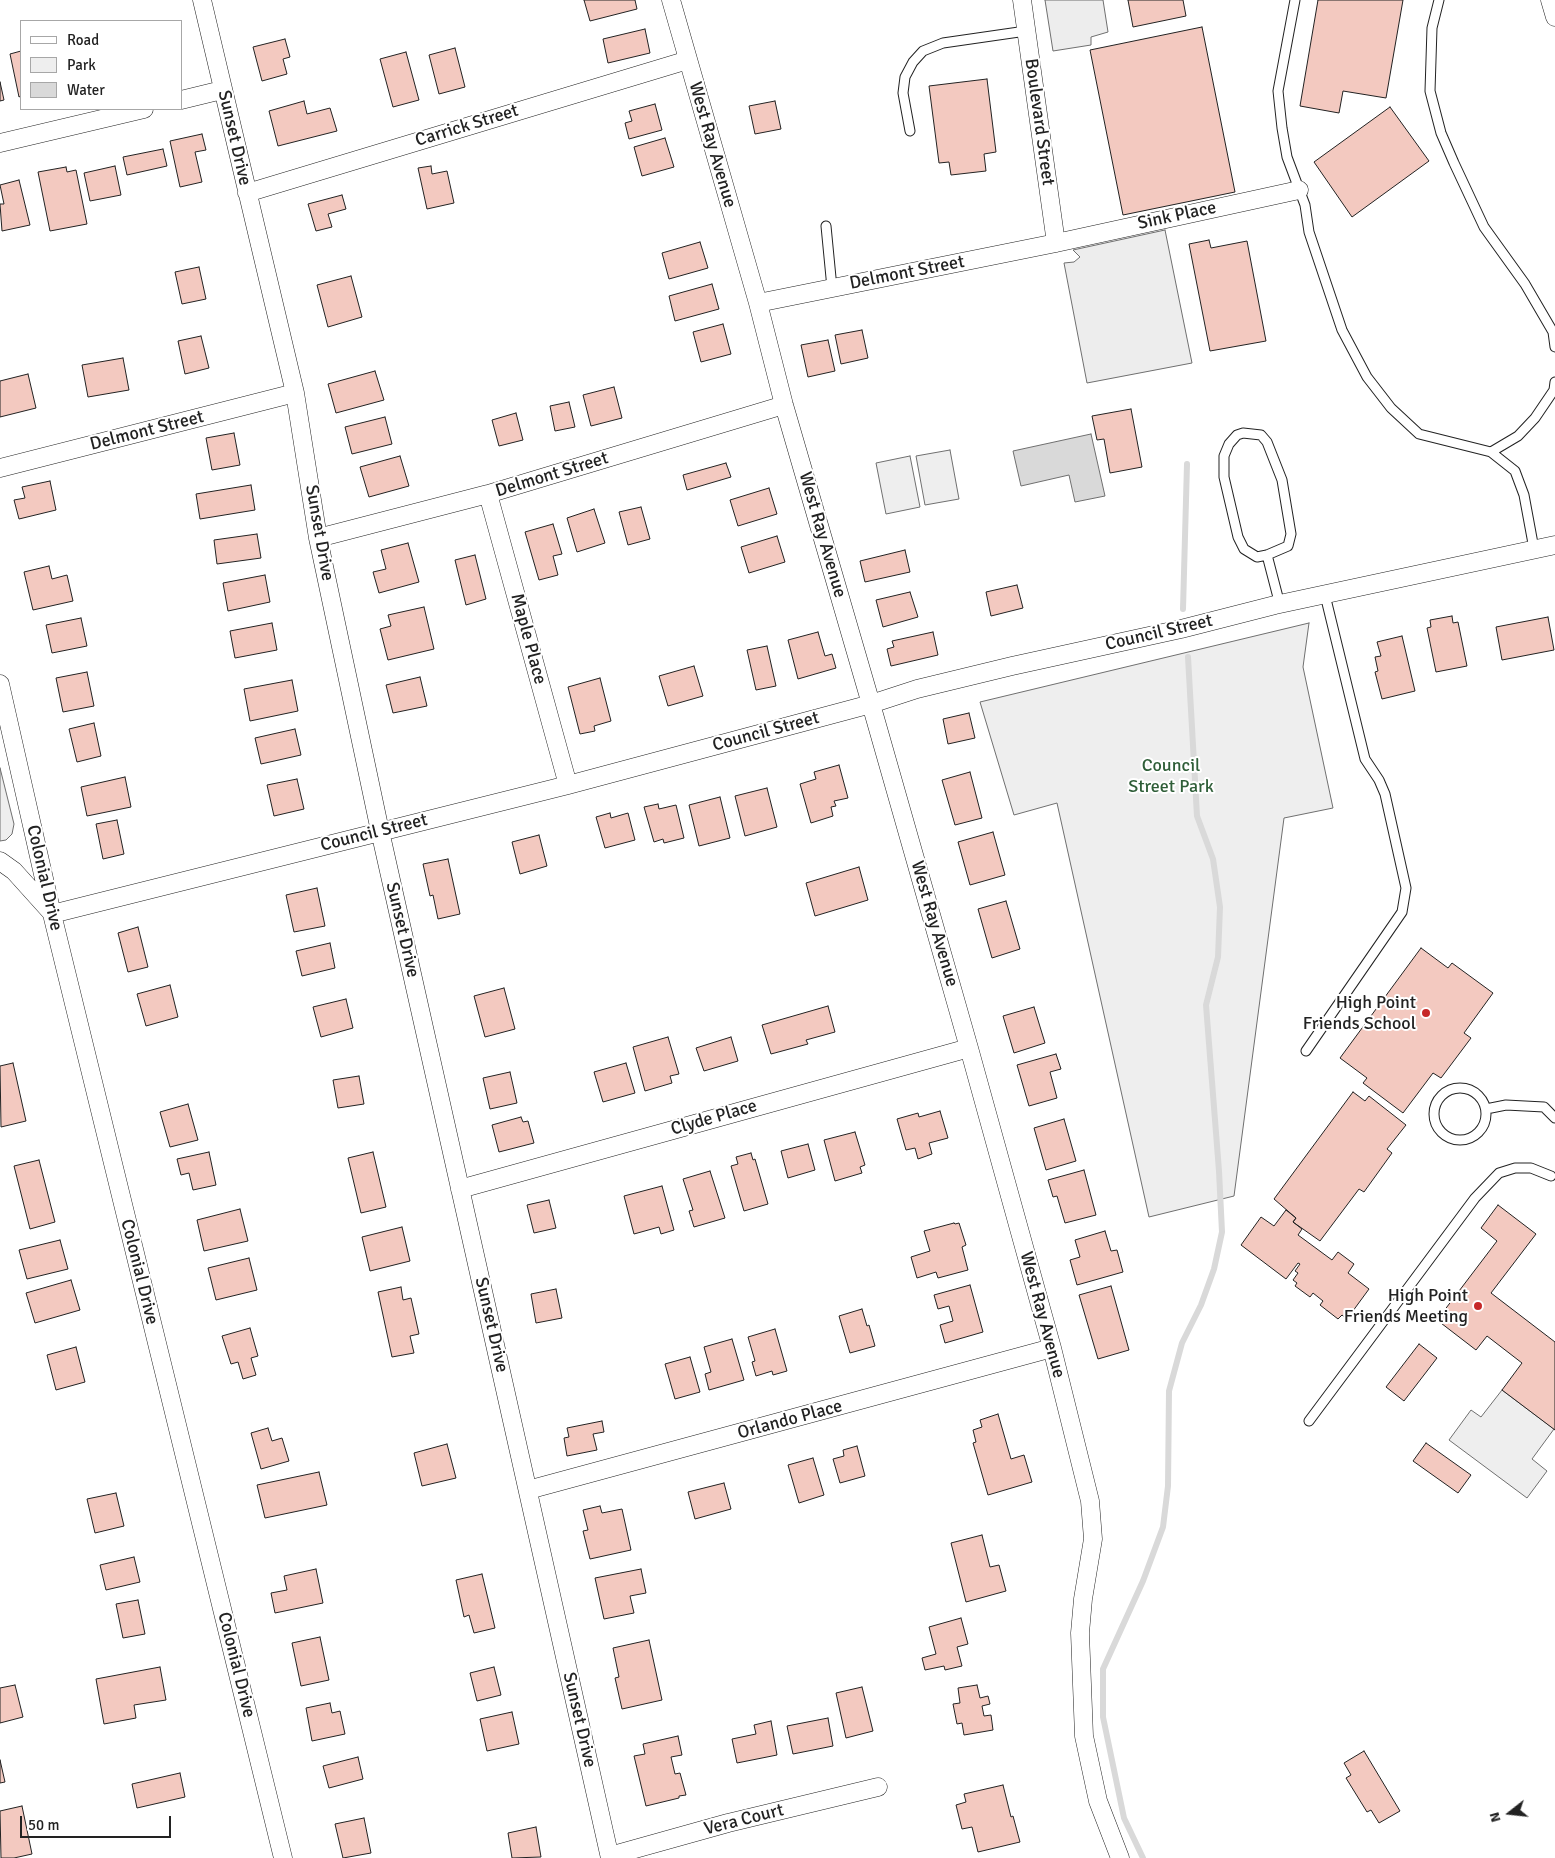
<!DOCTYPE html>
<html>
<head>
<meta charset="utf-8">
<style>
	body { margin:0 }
	#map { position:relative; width:1555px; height:1858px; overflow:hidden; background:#fff; font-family:Signika,sans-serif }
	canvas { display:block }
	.legend { position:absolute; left:20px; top:20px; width:162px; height:90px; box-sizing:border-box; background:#fff; border:1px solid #a7a7a7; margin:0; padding:6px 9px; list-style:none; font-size:15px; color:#222 }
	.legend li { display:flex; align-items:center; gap:10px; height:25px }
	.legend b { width:25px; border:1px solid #a7a7a7 }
	.north { position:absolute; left:1485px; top:1788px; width:50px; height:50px; -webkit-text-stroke:4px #fff; paint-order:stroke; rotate:254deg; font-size:14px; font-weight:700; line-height:20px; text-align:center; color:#222 }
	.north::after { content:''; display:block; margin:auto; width:18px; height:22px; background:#222; clip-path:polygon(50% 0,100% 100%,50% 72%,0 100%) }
	.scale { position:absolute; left:20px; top:1816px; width:151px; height:22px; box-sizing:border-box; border:2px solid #222; border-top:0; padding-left:6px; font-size:15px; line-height:18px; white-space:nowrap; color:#222; -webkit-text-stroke:4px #fff; paint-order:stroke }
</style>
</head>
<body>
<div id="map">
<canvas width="1555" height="1858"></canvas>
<ul class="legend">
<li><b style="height:6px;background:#fff"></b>Road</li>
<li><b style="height:14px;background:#eee"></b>Park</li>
<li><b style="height:14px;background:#d9d9d9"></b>Water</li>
</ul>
<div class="north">N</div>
<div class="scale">50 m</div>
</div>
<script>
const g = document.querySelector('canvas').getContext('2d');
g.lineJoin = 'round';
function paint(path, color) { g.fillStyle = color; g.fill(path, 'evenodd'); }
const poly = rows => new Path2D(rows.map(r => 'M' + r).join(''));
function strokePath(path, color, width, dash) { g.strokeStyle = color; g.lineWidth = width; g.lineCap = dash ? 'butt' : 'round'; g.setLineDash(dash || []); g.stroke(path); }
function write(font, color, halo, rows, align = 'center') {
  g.font = font + ' Signika,sans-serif'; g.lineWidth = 4; g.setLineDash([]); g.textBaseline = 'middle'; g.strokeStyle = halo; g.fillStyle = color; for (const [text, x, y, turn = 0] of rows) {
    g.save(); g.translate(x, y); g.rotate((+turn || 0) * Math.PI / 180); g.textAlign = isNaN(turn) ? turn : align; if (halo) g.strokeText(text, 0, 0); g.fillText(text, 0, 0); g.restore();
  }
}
const green = poly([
	[950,450,959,499,925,505,916,456,950,450],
	[910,456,920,507,886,514,876,463,910,456],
	[1309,623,1303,667,1333,808,1284,818,1234,1196,1149,1217,1057,803,1014,815,980,702,1309,623],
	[0,768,14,824,12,834,6,840,0,841,0,768],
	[1502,1390,1554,1429,1532,1459,1547,1471,1527,1498,1449,1440,1471,1410,1481,1417,1502,1390]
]);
const parking = poly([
	[1045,0,1103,0,1108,32,1091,37,1091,45,1053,51,1045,0],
	[1165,230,1192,363,1087,383,1064,263,1074,262,1080,257,1073,250,1165,230]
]);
const water = poly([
	[1091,434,1105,496,1075,502,1069,475,1021,486,1013,451,1091,434]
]);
const stream = poly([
	[1183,609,1187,464],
	[1143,1858,1124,1818,1103,1717,1103,1669,1143,1581,1163,1527,1168,1486,1169,1391,1182,1343,1201,1305,1214,1269,1222,1232,1219,1171,1206,1005,1218,957,1220,907,1213,859,1197,816,1188,657]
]);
const building = poly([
	[584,0,635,0,637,9,590,21,584,0],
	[1128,0,1183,0,1186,16,1133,27,1128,0],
	[1318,0,1403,0,1386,98,1343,91,1339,113,1300,106,1318,0],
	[1202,27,1235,192,1123,215,1090,50,1202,27],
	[645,29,650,53,608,63,603,39,645,29],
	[285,39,290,57,283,59,287,74,262,81,253,47,285,39],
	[455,48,465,87,439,94,429,55,455,48],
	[21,51,21,96,19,97,10,54,21,51],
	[406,52,419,100,393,107,380,59,406,52],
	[987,79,996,152,984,154,986,171,951,175,949,162,939,163,929,86,987,79],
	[0,82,4,100,0,101,0,82],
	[304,101,307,114,330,108,337,131,278,146,269,111,304,101],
	[775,101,781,129,755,134,749,106,775,101],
	[655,104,662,130,629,139,625,123,632,121,629,111,655,104],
	[1390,107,1429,161,1352,217,1314,162,1390,107],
	[202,134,206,150,195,152,202,182,180,187,170,141,202,134],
	[665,138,674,167,642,176,634,147,665,138],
	[163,149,167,166,127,175,123,157,163,149],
	[115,166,121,195,90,201,84,173,115,166],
	[431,166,432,174,447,171,454,203,427,209,418,168,431,166],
	[66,167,67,172,76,170,87,224,50,231,38,172,66,167],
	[19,180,30,225,2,231,0,204,4,204,0,185,19,180],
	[342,195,346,209,328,214,332,227,316,231,308,204,342,195],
	[1209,240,1211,248,1247,241,1266,341,1210,351,1189,244,1209,240],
	[700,242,708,268,669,279,662,253,700,242],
	[199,267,206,299,182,304,175,272,199,267],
	[351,276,362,317,328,327,317,285,351,276],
	[712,284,719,309,675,321,669,296,712,284],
	[723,324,731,354,701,362,693,332,723,324],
	[862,330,868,358,841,364,835,335,862,330],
	[201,336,209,368,185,374,178,341,201,336],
	[828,340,835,371,808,377,801,345,828,340],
	[123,358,129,390,88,397,82,365,123,358],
	[375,371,384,400,336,413,328,384,375,371],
	[28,374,36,408,0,417,0,381,28,374],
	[614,387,622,418,591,426,583,395,614,387],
	[569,402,575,427,555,431,550,406,569,402],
	[1131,409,1142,467,1110,473,1104,439,1097,440,1092,416,1131,409],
	[516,413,523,440,499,446,492,420,516,413],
	[385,417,392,444,352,454,345,427,385,417],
	[234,433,240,465,212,470,206,438,234,433],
	[400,456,409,486,369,497,360,467,400,456],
	[726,463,731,477,687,490,683,475,726,463],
	[50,481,56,510,19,519,14,500,25,498,22,487,50,481],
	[251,485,255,510,200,519,196,494,251,485],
	[769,488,777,514,738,526,730,500,769,488],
	[641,507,650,539,628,545,619,512,641,507],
	[594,509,605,543,577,552,567,518,594,509],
	[553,524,562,554,553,556,558,575,539,580,525,532,553,524],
	[257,534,261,558,217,564,214,540,257,534],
	[777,536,785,562,749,573,741,547,777,536],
	[408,543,419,582,379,593,373,572,386,569,381,550,408,543],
	[905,550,910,572,865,582,860,561,905,550],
	[475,555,486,599,466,605,455,560,475,555],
	[49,566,52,579,67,575,73,601,33,610,24,572,49,566],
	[265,575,270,602,228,611,223,583,265,575],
	[1017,585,1023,608,991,616,986,592,1017,585],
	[910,592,918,617,883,627,876,600,910,592],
	[424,607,434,649,388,660,380,629,391,626,388,615,424,607],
	[1452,616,1453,623,1458,622,1467,666,1436,672,1427,628,1431,627,1430,620,1452,616],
	[1548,617,1554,650,1502,660,1496,627,1548,617],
	[81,618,87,646,52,653,46,625,81,618],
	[272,623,277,650,235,658,230,631,272,623],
	[818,632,825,656,832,654,836,668,798,679,788,640,818,632],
	[933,632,938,655,891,666,887,649,894,647,892,641,933,632],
	[1402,636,1415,691,1382,699,1375,672,1378,671,1375,657,1381,656,1377,642,1402,636],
	[767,646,776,686,756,690,747,650,767,646],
	[694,666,703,696,668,706,659,676,694,666],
	[87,672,94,706,63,712,56,678,87,672],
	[420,677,427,706,393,713,386,685,420,677],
	[600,678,611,721,594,726,595,731,580,734,568,687,600,678],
	[292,680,298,711,250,721,244,689,292,680],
	[969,713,975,738,948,744,943,719,969,713],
	[94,723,101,756,77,762,69,729,94,723],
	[295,729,301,755,261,764,255,738,295,729],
	[839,765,848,798,834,801,836,806,831,807,833,816,811,823,800,784,816,779,814,772,839,765],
	[970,772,982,818,955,825,942,780,970,772],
	[125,777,131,807,87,816,81,787,125,777],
	[297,779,304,809,274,816,267,785,297,779],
	[767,788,777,827,745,836,735,796,767,788],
	[720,797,730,838,699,846,689,805,720,797],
	[658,804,659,809,676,805,684,838,664,843,663,839,654,842,644,807,658,804],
	[610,813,611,818,628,813,635,840,605,848,596,817,610,813],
	[117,820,124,854,103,859,96,824,117,820],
	[993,832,1005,875,970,885,958,842,993,832],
	[539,835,547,866,520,874,512,842,539,835],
	[448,859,460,914,438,919,433,895,430,896,423,864,448,859],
	[859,867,868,900,815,916,806,883,859,867],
	[317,888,325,926,294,932,286,895,317,888],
	[1006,901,1020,949,992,958,978,909,1006,901],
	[138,927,148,967,128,972,118,933,138,927],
	[330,943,335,968,302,976,296,951,330,943],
	[1421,948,1448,968,1452,963,1493,993,1464,1033,1471,1038,1441,1078,1433,1073,1403,1113,1363,1083,1367,1078,1340,1058,1421,948],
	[170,985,178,1017,146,1026,137,994,170,985],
	[504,988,515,1029,485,1037,474,996,504,988],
	[346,999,353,1028,321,1037,313,1007,346,999],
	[828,1006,835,1032,806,1040,808,1044,771,1054,762,1025,828,1006],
	[1034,1007,1045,1043,1014,1053,1003,1016,1034,1007],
	[668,1037,679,1074,670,1076,672,1083,645,1091,633,1047,668,1037],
	[731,1037,738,1061,704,1071,696,1048,731,1037],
	[1056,1054,1061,1069,1050,1072,1057,1098,1029,1106,1017,1065,1056,1054],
	[13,1063,26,1121,1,1127,0,1066,13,1063],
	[626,1063,635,1093,603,1102,594,1072,626,1063],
	[510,1072,517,1103,490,1109,483,1078,510,1072],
	[359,1076,364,1104,338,1108,333,1080,359,1076],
	[1353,1092,1365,1101,1369,1096,1406,1125,1387,1149,1392,1153,1364,1192,1359,1189,1320,1241,1293,1222,1296,1218,1274,1199,1353,1092],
	[188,1104,198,1140,170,1147,160,1112,188,1104],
	[940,1111,948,1138,929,1143,932,1154,918,1159,915,1148,906,1150,897,1119,918,1113,919,1117,940,1111],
	[521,1117,523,1122,528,1121,534,1143,499,1152,492,1125,521,1117],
	[1064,1119,1076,1161,1046,1170,1034,1128,1064,1119],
	[855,1132,865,1165,860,1167,862,1173,835,1181,824,1140,855,1132],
	[808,1144,815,1170,788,1178,781,1151,808,1144],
	[209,1152,216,1185,193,1190,189,1173,181,1175,177,1159,209,1152],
	[373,1152,386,1207,361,1213,348,1158,373,1152],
	[751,1153,753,1160,755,1159,768,1204,744,1211,731,1166,738,1164,736,1157,751,1153],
	[39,1160,55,1222,30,1229,14,1166,39,1160],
	[1084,1170,1096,1215,1065,1223,1057,1196,1053,1197,1048,1180,1084,1170],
	[710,1171,725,1218,694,1227,689,1211,693,1210,683,1179,710,1171],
	[662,1186,674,1230,661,1234,659,1227,634,1234,624,1196,662,1186],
	[549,1200,556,1228,534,1233,527,1205,549,1200],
	[1498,1205,1536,1234,1491,1293,1555,1342,1555,1430,1502,1390,1522,1363,1487,1336,1476,1350,1437,1320,1497,1241,1481,1228,1498,1205],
	[240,1209,248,1241,204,1251,197,1220,240,1209],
	[1286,1210,1296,1218,1293,1222,1302,1229,1298,1235,1332,1260,1338,1252,1354,1264,1348,1273,1369,1289,1347,1319,1342,1315,1338,1319,1320,1305,1323,1301,1313,1293,1310,1297,1295,1286,1297,1283,1293,1280,1298,1273,1295,1271,1300,1264,1298,1263,1286,1279,1241,1245,1261,1217,1274,1226,1286,1210],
	[954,1223,955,1224,959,1223,966,1245,962,1247,968,1270,938,1278,936,1272,917,1278,911,1257,930,1251,924,1231,954,1223],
	[402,1227,410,1261,370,1271,362,1237,402,1227],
	[1105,1231,1111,1251,1117,1250,1123,1272,1077,1285,1070,1260,1080,1257,1075,1240,1105,1231],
	[60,1240,68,1269,27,1279,19,1250,60,1240],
	[249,1258,257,1290,216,1300,208,1268,249,1258],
	[71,1280,80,1310,35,1323,26,1293,71,1280],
	[970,1285,983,1332,945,1343,940,1325,953,1321,949,1306,938,1309,934,1295,970,1285],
	[1111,1286,1129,1350,1098,1359,1079,1295,1111,1286],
	[401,1287,403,1300,411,1298,419,1334,410,1336,414,1353,392,1357,378,1292,401,1287],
	[556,1289,562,1318,536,1323,531,1294,556,1289],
	[862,1309,867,1326,869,1325,875,1346,850,1353,839,1316,862,1309],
	[250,1328,258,1356,251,1358,256,1375,243,1379,238,1362,231,1364,222,1336,250,1328],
	[775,1329,787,1371,773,1375,772,1371,756,1376,752,1362,755,1361,748,1337,775,1329],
	[732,1339,744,1380,709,1390,705,1374,711,1372,704,1347,732,1339],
	[1419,1344,1437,1358,1404,1401,1386,1387,1419,1344],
	[76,1347,85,1382,56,1390,47,1355,76,1347],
	[690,1357,700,1392,675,1399,665,1364,690,1357],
	[998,1414,1011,1459,1024,1455,1032,1482,988,1495,973,1443,976,1442,973,1430,982,1427,980,1420,998,1414],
	[602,1421,604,1432,593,1434,597,1450,567,1456,564,1438,569,1437,567,1428,602,1421],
	[268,1428,272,1441,282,1438,289,1461,261,1469,251,1433,268,1428],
	[1426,1443,1471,1475,1458,1493,1413,1461,1426,1443],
	[447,1444,456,1478,422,1486,414,1453,447,1444],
	[857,1446,865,1476,840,1483,833,1459,844,1456,843,1450,857,1446],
	[813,1458,824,1495,799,1503,788,1465,813,1458],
	[319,1472,327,1505,265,1518,257,1485,319,1472],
	[724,1483,731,1509,695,1519,688,1492,724,1483],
	[116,1493,124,1526,95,1533,87,1499,116,1493],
	[600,1506,602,1513,622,1509,631,1550,590,1559,583,1531,588,1530,583,1510,600,1506],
	[982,1535,990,1567,999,1565,1006,1591,966,1602,951,1543,982,1535],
	[134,1557,140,1582,106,1590,100,1565,134,1557],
	[316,1569,323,1603,275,1613,271,1593,287,1590,284,1576,316,1569],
	[641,1569,646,1593,630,1596,634,1613,604,1619,595,1578,641,1569],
	[482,1574,495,1628,474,1633,469,1615,464,1617,456,1580,482,1574],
	[138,1600,145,1634,123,1638,116,1604,138,1600],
	[961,1618,968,1644,957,1647,962,1666,945,1670,944,1666,925,1670,922,1658,936,1654,929,1627,961,1618],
	[320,1637,329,1680,301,1686,292,1643,320,1637],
	[649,1640,662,1700,622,1709,615,1678,619,1677,613,1648,649,1640],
	[160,1667,166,1700,134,1705,136,1718,104,1724,96,1679,160,1667],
	[494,1667,501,1695,477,1701,470,1673,494,1667],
	[15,1685,23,1717,0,1723,0,1688,15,1685],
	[977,1685,980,1698,988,1696,990,1704,982,1706,984,1716,991,1715,993,1730,964,1735,962,1723,957,1724,953,1704,960,1703,958,1688,977,1685],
	[862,1687,873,1731,846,1738,836,1693,862,1687],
	[330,1703,332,1713,340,1711,345,1734,312,1741,306,1708,330,1703],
	[512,1712,519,1744,487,1751,480,1719,512,1712],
	[828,1718,833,1746,793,1754,787,1726,828,1718],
	[771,1721,777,1755,737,1763,732,1739,756,1734,754,1725,771,1721],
	[678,1736,682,1755,671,1757,675,1774,680,1773,686,1795,679,1796,679,1798,646,1806,634,1756,645,1754,643,1744,678,1736],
	[1364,1751,1400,1811,1379,1823,1371,1810,1367,1812,1346,1778,1351,1775,1344,1763,1364,1751],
	[358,1757,363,1779,329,1788,323,1766,358,1757],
	[0,1760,5,1782,0,1783,0,1760],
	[180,1773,185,1797,137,1808,132,1784,180,1773],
	[1003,1785,1011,1817,1013,1816,1020,1842,978,1852,972,1827,962,1829,956,1805,966,1802,964,1794,1003,1785],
	[22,1806,32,1854,14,1858,1,1858,0,1811,22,1806],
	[364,1818,371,1853,343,1858,335,1824,364,1818],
	[536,1827,541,1857,512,1858,508,1833,536,1827]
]);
const service = poly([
	[1295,0,1278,91,1282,128,1287,157,1305,205,1309,232,1342,330,1367,377,1391,408,1419,434,1491,452,1515,471,1524,495,1534,549],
	[1439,0,1432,28,1430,91,1441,133,1454,163,1484,227,1525,284,1553,332,1555,347],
	[910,131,903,93,905,77,913,62,923,51,943,43,1026,31],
	[826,226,832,288],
	[1243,433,1261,435,1267,442,1282,480,1291,534,1288,546,1267,555,1257,557,1244,549,1238,537,1224,477,1224,456,1229,444,1237,435,1243,433],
	[1491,452,1518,436,1535,418,1554,390,1555,382],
	[1267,555,1280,605],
	[1306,1051,1402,912,1406,888,1385,794,1379,780,1365,759,1325,595],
	'1434 1114a26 26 0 1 1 52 0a26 26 0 1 1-52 0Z',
	[1486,1109,1506,1105,1544,1107,1555,1118],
	[1309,1421,1475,1198,1499,1173,1515,1168,1531,1168,1551,1176]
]);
const minor = poly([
	[202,0,295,393,318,538,380,831,610,1858],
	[671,0,758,303,784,405,871,704,969,1048,1052,1348,1090,1501,1093,1539,1083,1599,1080,1633,1084,1736,1098,1801,1120,1858],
	[1022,0,1056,243],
	[1550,0,1555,17],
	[181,100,222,90],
	[0,143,144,109],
	[247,193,688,60],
	[758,303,1056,243,1299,190],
	[0,468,295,393],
	[488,494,568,785],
	[318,538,488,494,784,405],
	[0,684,52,914,283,1858],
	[0,861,14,871,50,911],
	[52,914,568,785,871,704,917,689,1012,666,1181,629,1275,605,1555,545],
	[460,1189,969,1048],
	[528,1490,1052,1348],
	[610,1856,728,1823,878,1787]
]);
const markers = [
	[1426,1013,5,"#c62828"],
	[1478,1306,5,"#c62828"]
];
const streetNames = [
	["Boulevard Street",1039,122,82],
	["Carrick Street",467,126,-17],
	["Sunset Drive",234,138,77],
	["West Ray Avenue",712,145,74],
	["Sink Place",1177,216,-12],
	["Delmont Street",907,273,-11],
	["Delmont Street",147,431,-14],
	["Delmont Street",552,475,-17],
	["Sunset Drive",319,533,80],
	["West Ray Avenue",822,535,74],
	["Council Street",1159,633,-13],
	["Maple Place",528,639,75],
	["Council Street",766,732,-15],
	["Council Street",374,833,-14],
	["Colonial Drive",44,878,77],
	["West Ray Avenue",934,924,74],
	["Sunset Drive",402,930,77],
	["Clyde Place",714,1118,-16],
	["Colonial Drive",139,1272,76],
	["West Ray Avenue",1042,1315,75],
	["Sunset Drive",491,1325,77],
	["Orlando Place",790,1420,-15],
	["Colonial Drive",236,1665,76],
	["Sunset Drive",579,1720,77],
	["Vera Court",744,1820,-14]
];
const parkNames = [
	["Council",1171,766],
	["Street Park",1171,787]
];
const poiNames = [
	["High Point",1416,1003],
	["Friends School",1416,1024],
	["High Point",1468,1296],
	["Friends Meeting",1468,1317]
];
paint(green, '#eee');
strokePath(green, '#6f6f6f', 1);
paint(parking, '#ededed');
strokePath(parking, '#6f6f6f', 1);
paint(water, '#d9d9d9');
strokePath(water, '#6f6f6f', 1);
strokePath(stream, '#d9d9d9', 6);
paint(building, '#f3c9c0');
strokePath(building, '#222', 1);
strokePath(service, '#222', 11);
strokePath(minor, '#222', 19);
strokePath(service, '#fff', 9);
strokePath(minor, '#fff', 18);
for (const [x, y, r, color] of markers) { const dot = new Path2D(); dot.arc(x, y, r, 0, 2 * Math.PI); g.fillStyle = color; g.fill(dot); strokePath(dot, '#fff', 2); }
write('18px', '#222', '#fff', streetNames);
write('18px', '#2f5e38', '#fff', parkNames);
write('18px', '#222', '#fff', poiNames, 'right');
</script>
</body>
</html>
